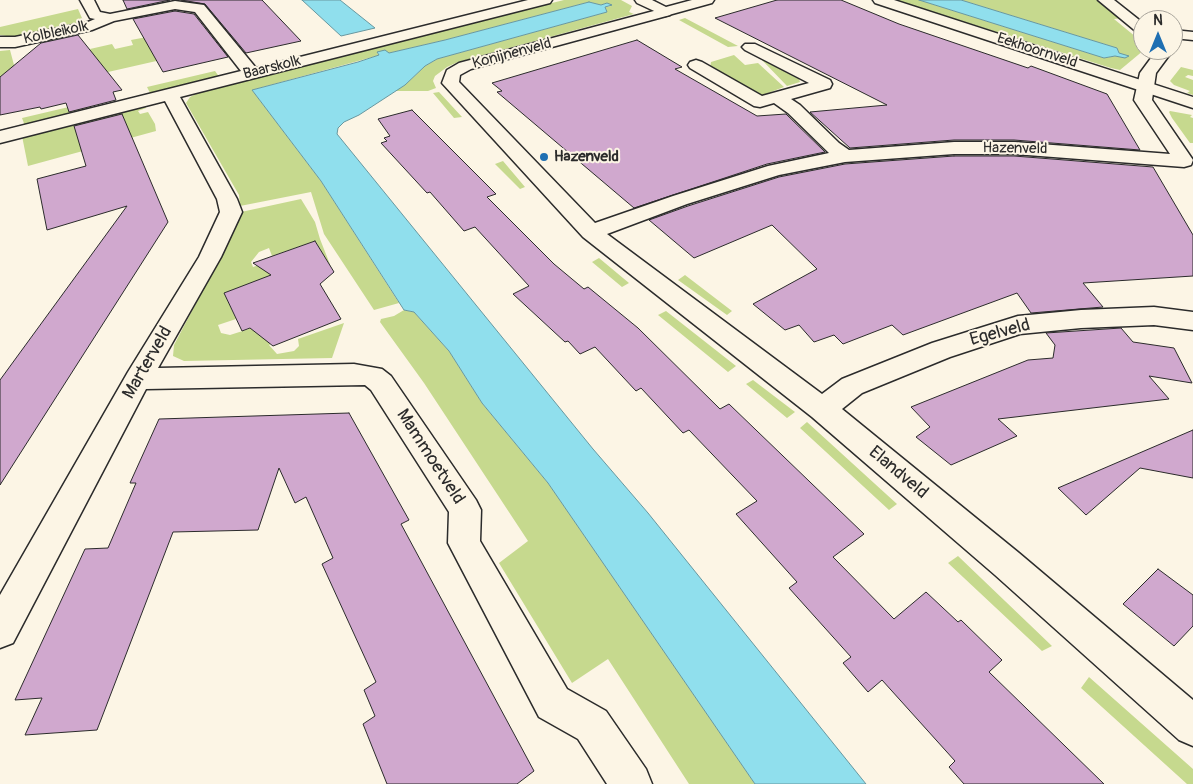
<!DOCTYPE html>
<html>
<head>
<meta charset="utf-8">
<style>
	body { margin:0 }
	#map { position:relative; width:1193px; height:784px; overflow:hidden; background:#fcf5e5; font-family:Pangolin,sans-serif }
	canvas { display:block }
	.north { position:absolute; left:1133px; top:10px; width:50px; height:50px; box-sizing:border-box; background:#fcf5e5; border:1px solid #a8a49b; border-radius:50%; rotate:0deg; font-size:14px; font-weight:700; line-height:20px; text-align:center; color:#2b2b2b }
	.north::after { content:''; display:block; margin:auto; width:18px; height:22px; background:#1f6fb2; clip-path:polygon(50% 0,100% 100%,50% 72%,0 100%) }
</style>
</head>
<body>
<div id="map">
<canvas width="1193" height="784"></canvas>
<div class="north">N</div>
</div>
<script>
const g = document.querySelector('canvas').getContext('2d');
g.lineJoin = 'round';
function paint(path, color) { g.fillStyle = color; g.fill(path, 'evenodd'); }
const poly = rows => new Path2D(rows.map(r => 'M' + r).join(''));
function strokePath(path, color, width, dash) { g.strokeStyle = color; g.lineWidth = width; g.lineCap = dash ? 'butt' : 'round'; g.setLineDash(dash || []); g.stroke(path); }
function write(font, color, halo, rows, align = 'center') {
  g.font = font + ' Pangolin,sans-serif'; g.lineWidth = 4; g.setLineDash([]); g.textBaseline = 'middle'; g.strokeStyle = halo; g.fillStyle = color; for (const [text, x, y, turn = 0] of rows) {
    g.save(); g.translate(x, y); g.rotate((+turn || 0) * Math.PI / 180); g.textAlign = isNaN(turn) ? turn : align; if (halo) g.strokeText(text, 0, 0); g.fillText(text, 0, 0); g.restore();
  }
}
const green = poly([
	[564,0,621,0,632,6,629,12,634,14,458,62,447,67,435,76,433,81,436,88,428,91,394,91,405,85,425,66,437,59,607,12,605,7,611,6,607,3,601,5,589,2,445,40,389,53,377,53,380,55,252,90,321,181,399,303,374,310,324,234,311,192,240,206,239,195,186,103,190,97,202,91],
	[895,0,919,0,1104,58,1115,56,1119,53,1117,48,961,0,1098,0,1122,18,1114,19,1142,42,1144,50,1120,70,1111,68],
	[78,9,85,25,20,38,0,35,0,27],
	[685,18,738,46,728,47,679,20],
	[152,36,196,52,20,92,0,93,0,51,10,50,14,65,92,54,90,49,112,44,115,49,133,45,131,40],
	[734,55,745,65,758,63,784,87,760,96,710,68,711,62],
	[761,59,799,79,800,82,787,86],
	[1181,67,1193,70,1193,76,1188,75,1185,77,1193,80,1193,95,1187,93,1190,91,1174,85,1170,81],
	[215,71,220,78,151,95,147,87],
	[439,92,462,117,454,118,433,93],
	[90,102,93,109,25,126,22,118],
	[145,105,146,108,138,111,140,114,148,112,155,124,156,131,28,166,22,136],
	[1170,111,1192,115,1190,117,1193,118,1193,143,1190,143,1172,118,1169,112],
	[503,161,525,187,520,189,495,164],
	[301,199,315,222,320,239,331,267,315,241,272,256,269,248,259,252,251,262,253,267,268,262,275,274,224,293,236,319,218,325,221,333,230,335,252,328,280,338,269,345,277,354,294,351,299,346,298,339,344,323,332,358,184,361,173,356,174,345,235,229,241,212],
	[599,258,629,283,622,287,592,262],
	[685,275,732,311,727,315,678,280],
	[404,310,414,312,449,351,482,403,548,483,755,784,689,784,608,659,572,683,499,563,528,541,424,383,380,322,381,319,394,316],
	[666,311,736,366,728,372,658,315],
	[753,380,795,412,787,418,746,384],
	[807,422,897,504,889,510,800,428],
	[958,556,1052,646,1042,651,948,563],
	[1089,677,1193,769,1193,784,1187,784,1081,688]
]);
const water = poly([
	[302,0,340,0,375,28,341,36,302,0],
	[919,0,961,0,1117,48,1119,53,1129,56,1125,58,1115,56,1104,58,919,0],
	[589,2,601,5,607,3,612,5,605,7,607,12,437,59,425,66,405,85,359,115,344,122,338,128,337,134,593,449,648,513,866,784,755,784,548,483,482,403,449,351,414,312,404,310,321,181,252,90,358,62,379,55,377,52,385,50,389,53,445,40,589,2]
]);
const building = poly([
	[123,0,170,0,127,9,123,0],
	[181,0,262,0,301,41,246,53,205,4,181,0],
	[777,0,841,0,899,24,1028,68,1031,66,1107,94,1140,150,1014,140,954,140,850,148,810,112,887,105,715,18,777,0],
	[175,11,194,14,228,57,163,72,133,19,175,11],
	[78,35,122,90,113,92,116,100,69,112,66,103,41,109,40,107,0,115,0,77,41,43,78,35],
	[637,40,682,67,675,69,757,116,786,114,825,152,767,164,634,208,497,92,502,91,492,83,637,40],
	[412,110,496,194,487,197,554,264,584,289,588,287,638,328,720,409,729,404,864,534,833,557,894,619,926,592,958,622,961,620,1002,660,989,672,1104,784,964,784,949,767,955,761,882,680,868,692,843,663,851,657,789,588,797,582,736,514,757,501,689,430,683,433,641,388,636,391,595,347,580,354,568,341,565,342,513,294,529,286,475,227,464,231,430,192,427,193,381,143,387,141,384,138,390,136,378,119,412,110],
	[122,114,168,222,0,485,0,380,127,206,47,230,37,179,86,166,74,126,122,114],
	[954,156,1014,156,1153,167,1193,235,1193,276,1083,283,1103,307,1031,313,1017,293,903,335,892,325,843,344,834,335,814,342,799,325,785,330,753,304,817,269,772,225,694,258,649,220,688,206,779,177,845,164,954,156],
	[315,241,334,272,320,284,341,319,273,346,250,328,242,331,224,293,271,275,253,263,315,241],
	[1121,328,1133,342,1174,348,1192,383,1149,376,1169,399,998,419,1017,436,951,465,916,437,930,427,911,407,1028,360,1053,358,1055,345,1046,333,1121,328],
	[349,413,409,520,401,524,534,771,517,784,387,784,363,724,375,716,364,690,376,682,322,564,333,558,306,497,295,503,279,468,258,530,173,532,97,730,25,735,42,698,15,700,85,549,108,548,136,483,130,483,159,419,349,413],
	[1193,430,1193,478,1140,468,1086,515,1058,488,1193,430],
	[1158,569,1193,595,1193,626,1174,646,1123,604,1158,569]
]);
const minor = poly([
	[80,0,94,0,100,12,110,14,175,1,204,5,256,68,528,0,552,0,550,3,180,97,237,199,242,212,221,257,158,368,354,364,382,369,391,376,476,500,481,510,480,541,567,689,606,711,646,769,652,784,607,784,578,739,539,717,448,543,449,512,371,390,365,385,146,389,13,643,0,648,0,595,128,372,199,257,220,212,217,199,165,101,0,143,0,131,241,71,195,12,175,9,114,21,92,30,15,47,0,47,0,37,15,37,88,22,95,19,90,18,80,0],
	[1098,0,1114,0,1143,23,1143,34,1138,33,1098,0],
	[665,8,670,9,672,12,670,15,471,69,460,75,459,82,595,223,673,196,768,166,829,153,788,113,774,103,760,107,754,106,690,68,688,65,690,62,696,60,702,62,762,96,809,83,745,50,742,47,745,44,755,44,830,80,832,84,830,88,791,99,800,105,839,143,849,150,954,142,1014,142,1170,154,1134,100,1140,73,1157,50,1173,50,1156,73,1152,100,1193,160,1191,165,1184,167,1014,154,954,154,845,162,779,175,687,204,607,234,822,394,842,379,932,343,1018,316,1081,310,1154,307,1193,312,1193,330,1154,325,1081,328,1020,334,950,357,862,393,842,409,1019,553,1193,700,1193,746,1179,740,995,575,812,417,583,237,442,83,447,70,459,63,665,8],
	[1173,30,1193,32,1193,40,1173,38,1173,30]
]);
const tertiary = poly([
	[635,0,652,0,666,7,692,0,714,0,712,3,665,16,637,3,635,0],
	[873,0,894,0,1193,97,1193,108,875,3,873,0]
]);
const markers = [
	[544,157,5,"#1f6fb2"]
];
const farStreetnames = [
	["Kolbleikolk",56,33,-12],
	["Eekhoornveld",1037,51,18],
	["Konijnenveld",512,54,-15],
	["Baarskolk",272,68,-14],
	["Hazenveld",1015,149,1]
];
const farPoinames = [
	["Hazenveld",554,157]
];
const streetNames = [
	["Egelveld",1000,333,-15],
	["Marterveld",148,363,-60],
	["Mammoetveld",430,457,57],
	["Elandveld",898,473,40]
];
paint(green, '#c6d98e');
paint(water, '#90dfed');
strokePath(water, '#68979f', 1);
paint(building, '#d0a8ce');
strokePath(building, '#2b2b2b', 1);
strokePath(minor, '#2b2b2b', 3);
strokePath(tertiary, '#2b2b2b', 3);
paint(minor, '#fcf5e5');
paint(tertiary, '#fcf5e5');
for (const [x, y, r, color] of markers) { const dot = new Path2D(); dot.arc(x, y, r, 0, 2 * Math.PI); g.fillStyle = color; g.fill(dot); strokePath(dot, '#fcf5e5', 2); }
write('15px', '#2b2b2b', '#fcf5e5', farStreetnames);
write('bold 15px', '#2b2b2b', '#fcf5e5', farPoinames, 'left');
write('18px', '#2b2b2b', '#fcf5e5', streetNames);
</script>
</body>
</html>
